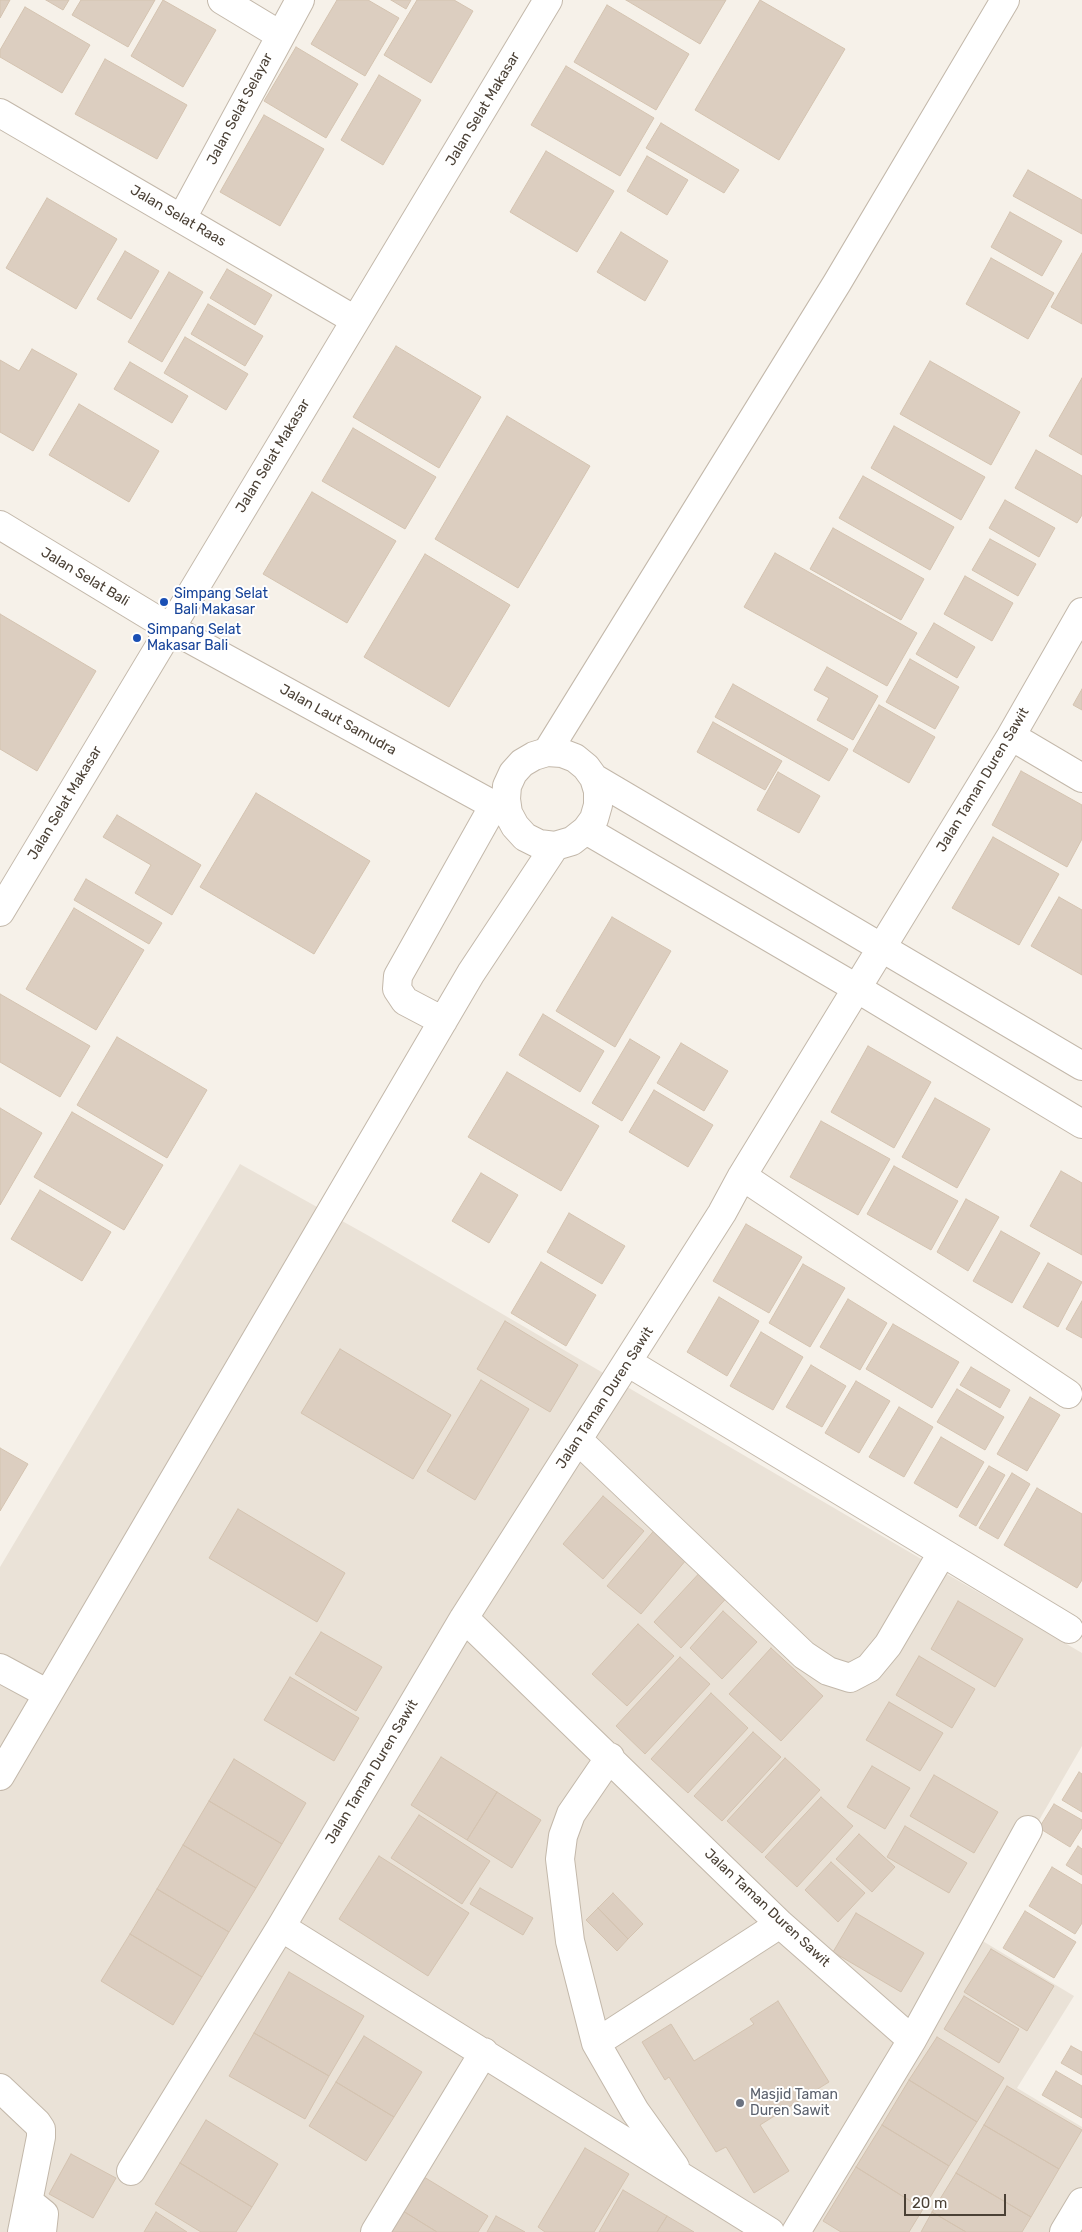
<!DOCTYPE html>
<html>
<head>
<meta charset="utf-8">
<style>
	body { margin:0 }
	#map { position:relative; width:1082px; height:2232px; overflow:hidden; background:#f6f1e9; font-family:Rubik,sans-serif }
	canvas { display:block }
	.scale { position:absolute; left:904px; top:2194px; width:102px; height:22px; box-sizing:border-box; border:2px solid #4b4136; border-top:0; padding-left:6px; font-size:15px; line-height:18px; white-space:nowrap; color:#4b4136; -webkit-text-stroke:4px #fff; paint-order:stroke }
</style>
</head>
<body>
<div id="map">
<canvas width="1082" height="2232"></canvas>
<div class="scale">20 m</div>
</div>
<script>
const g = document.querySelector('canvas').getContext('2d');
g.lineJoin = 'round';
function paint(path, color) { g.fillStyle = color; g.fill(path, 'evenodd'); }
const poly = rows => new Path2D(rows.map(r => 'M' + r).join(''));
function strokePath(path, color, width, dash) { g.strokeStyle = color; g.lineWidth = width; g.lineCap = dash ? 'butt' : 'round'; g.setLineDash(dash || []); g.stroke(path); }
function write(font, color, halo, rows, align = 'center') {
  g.font = font + ' Rubik,sans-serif'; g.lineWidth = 4; g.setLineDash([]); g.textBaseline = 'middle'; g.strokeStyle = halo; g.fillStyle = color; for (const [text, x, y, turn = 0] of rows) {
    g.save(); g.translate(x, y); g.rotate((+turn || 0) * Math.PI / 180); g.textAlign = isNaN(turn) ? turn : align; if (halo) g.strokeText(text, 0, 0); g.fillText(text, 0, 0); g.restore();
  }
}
const residential = poly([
	[240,1164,369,1236,1082,1653,1082,1746,1042,1815,976,1937,1074,1996,1017,2088,1082,2127,1082,2232,0,2232,0,1567]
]);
const building = poly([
	[0,0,10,0,0,18,0,0],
	[46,0,69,0,63,10,46,0],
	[81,0,155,0,128,47,72,15,81,0],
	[163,0,216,30,183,87,131,56,163,0],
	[337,0,368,0,399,18,365,76,311,44,337,0],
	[391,0,411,0,406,9,391,0],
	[417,0,454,0,473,11,431,83,384,55,417,0],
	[626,0,726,0,700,44,626,0],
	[760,0,845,49,779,160,695,110,760,0],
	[607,5,689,54,656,110,574,62,607,5],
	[25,7,90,45,62,93,0,57,0,50,25,7],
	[296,47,358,84,326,138,264,101,296,47],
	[105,59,187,105,157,159,75,114,105,59],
	[566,66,654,118,620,176,531,125,566,66],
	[379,75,421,100,383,165,341,140,379,75],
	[264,115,324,149,280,226,220,192,264,115],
	[661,123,739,170,724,193,646,148,661,123],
	[546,151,614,191,577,252,510,212,546,151],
	[647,156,688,180,667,215,627,191,647,156],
	[1028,170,1082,200,1082,234,1013,196,1028,170],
	[47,198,117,239,76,309,6,268,47,198],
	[1010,212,1062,241,1042,276,991,247,1010,212],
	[621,232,668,261,645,301,597,272,621,232],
	[125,251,159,271,131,319,97,299,125,251],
	[1082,253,1082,324,1051,307,1082,253],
	[991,258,1054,293,1028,339,966,304,991,258],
	[227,269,272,295,255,325,210,298,227,269],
	[169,272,203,292,162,362,128,342,169,272],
	[208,304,263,336,245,366,191,334,208,304],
	[185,337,248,374,226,410,164,373,185,337],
	[396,346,481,397,439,468,353,417,396,346],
	[32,349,77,374,33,451,0,432,0,360,19,371,32,349],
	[930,361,1020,412,991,465,900,414,930,361],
	[130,362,188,396,172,423,114,389,130,362],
	[1082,378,1082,455,1049,436,1082,378],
	[79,404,159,451,129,502,49,455,79,404],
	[507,416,590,466,518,588,435,539,507,416],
	[894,426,985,477,961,520,871,468,894,426],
	[353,428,436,477,405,529,322,481,353,428],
	[1036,450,1082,476,1082,515,1077,523,1015,488,1036,450],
	[863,476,954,527,930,570,839,518,863,476],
	[312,492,396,541,347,623,263,574,312,492],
	[1005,500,1055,528,1039,557,989,528,1005,500],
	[833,528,924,579,901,620,810,569,833,528],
	[990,539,1036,564,1018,596,972,570,990,539],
	[775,553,917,633,887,686,744,607,775,553],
	[425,554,510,605,449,707,364,657,425,554],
	[965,576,1013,603,992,641,944,614,965,576],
	[0,614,96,671,37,771,0,749,0,614],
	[934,623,975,647,957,678,916,654,934,623],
	[910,659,959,687,935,729,886,702,910,659],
	[827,667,878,696,853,740,817,720,829,698,814,690,827,667],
	[733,684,848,749,829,781,715,717,733,684],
	[1082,689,1082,710,1073,705,1082,689],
	[879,705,935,737,909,783,853,751,879,705],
	[713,722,782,761,765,790,697,752,713,722],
	[1021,771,1082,805,1082,839,1067,867,992,825,1021,771],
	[778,772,820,796,799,833,757,810,778,772],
	[256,793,370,861,314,954,200,887,256,793],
	[117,815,201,865,172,915,135,893,151,865,103,837,117,815],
	[993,837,1059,874,1019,945,952,908,993,837],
	[86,879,162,923,149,944,74,900,86,879],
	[1059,897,1082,910,1082,975,1031,946,1059,897],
	[74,908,144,950,96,1030,26,989,74,908],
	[612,917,671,951,615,1047,556,1011,612,917],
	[0,994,90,1046,60,1097,0,1062,0,994],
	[543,1014,604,1051,580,1092,519,1055,543,1014],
	[117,1037,207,1090,167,1158,77,1105,117,1037],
	[630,1039,660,1057,622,1121,592,1103,630,1039],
	[681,1043,728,1071,704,1111,657,1083,681,1043],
	[868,1046,931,1082,894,1148,831,1112,868,1046],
	[507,1072,599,1126,561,1191,468,1137,507,1072],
	[654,1090,713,1125,688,1167,629,1132,654,1090],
	[935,1098,990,1129,957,1188,902,1157,935,1098],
	[0,1108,42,1133,0,1205,0,1108],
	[72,1112,163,1165,124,1230,34,1177,72,1112],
	[821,1121,890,1159,858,1215,790,1177,821,1121],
	[894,1166,958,1201,931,1250,867,1214,894,1166],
	[1061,1171,1082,1183,1082,1255,1030,1226,1061,1171],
	[481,1173,518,1195,489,1243,452,1221,481,1173],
	[40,1190,111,1232,82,1281,11,1239,40,1190],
	[966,1199,999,1217,968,1271,937,1252,966,1199],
	[569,1213,625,1246,602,1284,547,1252,569,1213],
	[746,1224,802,1257,769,1313,713,1281,746,1224],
	[1001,1231,1040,1253,1012,1303,973,1281,1001,1231],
	[541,1262,596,1295,566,1346,511,1313,541,1262],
	[1048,1263,1082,1282,1058,1327,1023,1307,1048,1263],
	[803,1264,845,1288,810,1347,769,1323,803,1264],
	[719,1297,759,1321,727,1376,687,1352,719,1297],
	[848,1299,887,1323,860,1370,820,1347,848,1299],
	[1082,1301,1082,1338,1066,1329,1082,1301],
	[505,1321,578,1365,550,1412,477,1369,505,1321],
	[893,1324,959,1362,932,1408,866,1369,893,1324],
	[761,1332,803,1357,773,1410,730,1386,761,1332],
	[340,1349,451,1415,413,1479,301,1413,340,1349],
	[811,1365,846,1386,822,1427,786,1407,811,1365],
	[971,1367,1010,1390,1000,1408,960,1385,971,1367],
	[481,1380,529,1409,475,1500,427,1471,481,1380],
	[856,1381,890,1401,859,1453,825,1433,856,1381],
	[957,1389,1004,1417,985,1450,937,1422,957,1389],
	[1030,1397,1060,1415,1027,1471,997,1454,1030,1397],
	[899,1407,933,1427,904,1477,869,1457,899,1407],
	[941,1437,984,1462,957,1508,914,1483,941,1437],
	[0,1448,28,1464,0,1511,0,1448],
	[989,1466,1005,1475,976,1526,959,1516,989,1466],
	[1012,1473,1030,1484,998,1539,979,1528,1012,1473],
	[1037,1488,1082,1514,1082,1580,1077,1588,1004,1545,1037,1488],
	[603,1496,644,1531,603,1579,563,1544,603,1496],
	[238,1509,345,1573,317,1622,209,1558,238,1509],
	[657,1527,691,1554,641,1614,607,1586,657,1527],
	[704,1568,731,1593,681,1648,654,1622,704,1568],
	[958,1601,1023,1639,995,1687,931,1649,958,1601],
	[723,1611,757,1642,722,1679,690,1648,723,1611],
	[638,1624,674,1656,627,1706,592,1674,638,1624],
	[321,1632,382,1667,356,1711,295,1674,321,1632],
	[771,1648,823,1696,781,1741,729,1694,771,1648],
	[919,1656,975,1689,952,1728,896,1695,919,1656],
	[680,1657,710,1684,645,1754,616,1726,680,1657],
	[290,1677,359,1718,334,1761,264,1720,290,1677],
	[711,1693,748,1728,688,1793,651,1759,711,1693],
	[889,1702,943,1733,920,1771,866,1740,889,1702],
	[753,1732,781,1757,722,1821,694,1796,753,1732],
	[441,1757,497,1792,467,1840,411,1805,441,1757],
	[785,1758,820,1790,762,1853,727,1821,785,1758],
	[234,1759,306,1803,282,1844,209,1801,234,1759],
	[872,1766,910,1788,885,1829,847,1807,872,1766],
	[1079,1772,1082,1774,1082,1812,1062,1800,1079,1772],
	[934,1775,998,1812,974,1853,910,1816,934,1775],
	[497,1792,541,1820,512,1868,467,1840,497,1792],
	[821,1797,853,1826,797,1887,765,1857,821,1797],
	[209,1801,282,1844,256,1888,183,1845,209,1801],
	[1054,1804,1082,1820,1082,1828,1070,1847,1039,1828,1054,1804],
	[419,1815,490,1861,462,1904,391,1858,419,1815],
	[905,1826,967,1863,949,1893,887,1857,905,1826],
	[859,1834,895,1867,872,1892,836,1859,859,1834],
	[183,1845,256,1888,229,1932,157,1889,183,1845],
	[1078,1846,1082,1849,1082,1875,1066,1865,1078,1846],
	[379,1856,469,1913,428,1976,339,1919,379,1856],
	[831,1862,865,1893,838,1922,805,1890,831,1862],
	[1052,1867,1082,1885,1082,1923,1075,1934,1029,1906,1052,1867],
	[480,1888,533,1918,523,1935,470,1904,480,1888],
	[157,1889,229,1932,202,1977,130,1934,157,1889],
	[613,1893,643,1924,628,1939,598,1908,613,1893],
	[598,1908,628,1939,617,1951,586,1920,598,1908],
	[1025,1911,1076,1942,1054,1978,1003,1948,1025,1911],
	[856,1913,924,1953,901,1992,833,1952,856,1913],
	[130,1934,202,1977,173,2025,101,1981,130,1934],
	[991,1949,1054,1986,1027,2031,964,1992,991,1949],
	[289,1972,364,2016,329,2076,254,2033,289,1972],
	[964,1996,1019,2029,999,2063,944,2029,964,1996],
	[778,2001,829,2082,760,2125,789,2171,754,2193,726,2147,716,2152,669,2077,665,2080,642,2042,671,2024,694,2061,754,2024,750,2019,778,2001],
	[254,2033,329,2076,305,2119,229,2076,254,2033],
	[364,2036,422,2072,394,2117,336,2082,364,2036],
	[937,2037,1004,2078,977,2122,909,2080,937,2037],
	[1071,2046,1082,2052,1082,2075,1061,2063,1071,2046],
	[1056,2071,1082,2086,1082,2118,1042,2095,1056,2071],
	[909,2080,977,2122,949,2166,882,2125,909,2080],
	[336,2082,394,2117,366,2161,309,2126,336,2082],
	[1007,2086,1082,2130,1059,2169,984,2125,1007,2086],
	[206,2120,278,2164,252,2207,180,2163,206,2120],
	[882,2125,949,2166,923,2209,856,2167,882,2125],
	[984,2125,1059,2169,1031,2217,956,2173,984,2125],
	[585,2148,629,2174,594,2232,545,2232,538,2227,585,2148],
	[71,2154,116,2178,93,2218,49,2194,71,2154],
	[180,2163,252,2207,236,2232,201,2232,155,2204,180,2163],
	[856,2167,923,2209,909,2232,841,2232,823,2221,856,2167],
	[956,2173,1031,2217,1022,2232,966,2232,932,2212,956,2173],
	[424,2177,488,2216,478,2232,437,2232,403,2211,424,2177],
	[623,2190,667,2216,657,2232,599,2232,623,2190],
	[403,2211,437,2232,390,2232,403,2211],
	[156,2212,187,2232,144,2232,156,2212],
	[932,2212,966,2232,921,2232,932,2212],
	[496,2216,525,2232,487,2232,496,2216],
	[667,2216,694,2232,657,2232,667,2216]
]);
const minor = poly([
	[222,0,280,35],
	[0,113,355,320],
	[182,218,300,0],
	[0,525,170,628,508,813],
	[1011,736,1082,778],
	[547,752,562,753,575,758,586,767,594,778,598,791,598,805,594,819,586,830,572,841,555,846,539,844,525,837,515,826,508,813,506,799,507,786,513,773,522,763,534,756,547,752,837,283,1005,0],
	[594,778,1082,1066],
	[586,830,858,989,1082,1124],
	[0,912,548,0],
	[443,1021,405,1001,397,989,398,976,494,805],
	[742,1176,1068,1394],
	[629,1363,1069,1629],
	[578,1440,804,1655,828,1671,850,1678,869,1668,888,1645,942,1553],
	[464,1618,780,1924,912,2040],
	[0,1668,48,1694],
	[610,1757,571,1814,563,1836,560,1859,570,1941,596,2043,635,2111,675,2167],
	[0,1776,471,973,555,846],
	[281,1927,770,2232],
	[596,2043,780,1924],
	[0,2088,37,2123,41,2129,41,2137,22,2232],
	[131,2171,281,1927,464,1618,722,1213,742,1176,1011,736,1082,612],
	[28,2201,44,2214,42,2232],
	[375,2232,484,2052],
	[796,2232,912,2040,1028,1830],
	[1064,2232,1082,2202]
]);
const markers = [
	[164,602,5,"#1a4fb4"],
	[137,638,5,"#1a4fb4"],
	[740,2103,5,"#6b7280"]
];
const streetNames = [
	["Jalan Selat Selayar",240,109,-62],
	["Jalan Selat Makasar",483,109,-59],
	["Jalan Selat Raas",178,216,30],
	["Jalan Selat Makasar",273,456,-59],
	["Jalan Selat Bali",85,577,31],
	["Jalan Laut Samudra",338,720,29],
	["Jalan Taman Duren Sawit",983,780,-59],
	["Jalan Selat Makasar",65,803,-59],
	["Jalan Taman Duren Sawit",605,1398,-57],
	["Jalan Taman Duren Sawit",372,1772,-59],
	["Jalan Taman Duren Sawit",767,1908,43]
];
const transitNames = [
	["Simpang Selat",174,594],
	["Bali Makasar",174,610],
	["Simpang Selat",147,630],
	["Makasar Bali",147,646]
];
const worshipNames = [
	["Masjid Taman",750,2095],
	["Duren Sawit",750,2111]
];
paint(residential, '#eae2d7');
paint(building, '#dccec0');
strokePath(building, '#d4c3b0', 1);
strokePath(minor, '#c3b8aa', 30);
strokePath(minor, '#fff', 28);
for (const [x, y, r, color] of markers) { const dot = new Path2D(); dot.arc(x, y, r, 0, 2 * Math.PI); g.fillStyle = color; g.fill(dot); strokePath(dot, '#fff', 2); }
write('14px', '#4b4136', '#fff', streetNames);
write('14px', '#164399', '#fff', transitNames, 'left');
write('14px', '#5b616d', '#fff', worshipNames, 'left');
</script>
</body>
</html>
